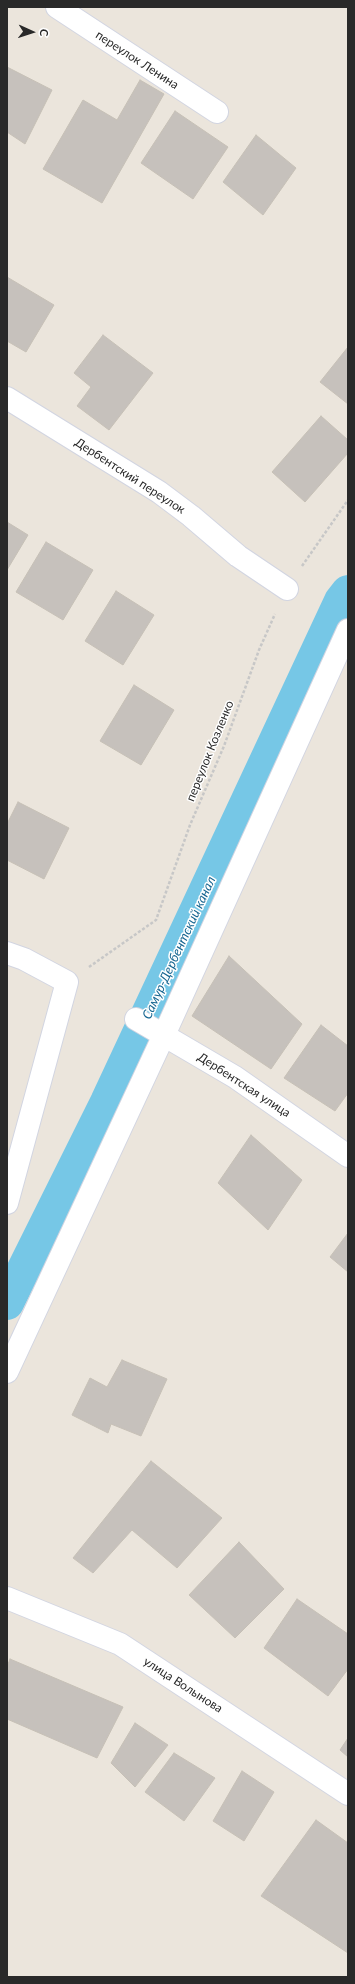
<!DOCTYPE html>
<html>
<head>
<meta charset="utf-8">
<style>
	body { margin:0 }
	#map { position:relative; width:355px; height:1984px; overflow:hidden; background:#ebe5dc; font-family:Lato,sans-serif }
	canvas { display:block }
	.frame { position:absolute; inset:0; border:8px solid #292929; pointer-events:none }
	.north { position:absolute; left:12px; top:12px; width:40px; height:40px; -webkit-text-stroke:3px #fff; paint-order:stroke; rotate:93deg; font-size:11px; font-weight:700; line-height:16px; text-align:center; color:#292929 }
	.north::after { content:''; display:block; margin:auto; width:14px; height:18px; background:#292929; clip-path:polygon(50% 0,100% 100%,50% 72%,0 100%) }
</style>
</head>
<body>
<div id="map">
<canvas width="355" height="1984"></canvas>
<div class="frame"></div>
<div class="north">С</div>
</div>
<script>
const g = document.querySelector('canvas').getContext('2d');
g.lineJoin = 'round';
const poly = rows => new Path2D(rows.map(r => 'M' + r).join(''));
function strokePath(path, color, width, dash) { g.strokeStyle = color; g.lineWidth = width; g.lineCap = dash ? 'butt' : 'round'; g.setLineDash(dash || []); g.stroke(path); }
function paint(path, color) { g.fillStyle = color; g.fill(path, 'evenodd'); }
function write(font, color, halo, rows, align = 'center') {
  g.font = font + ' Lato,sans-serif'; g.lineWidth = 3; g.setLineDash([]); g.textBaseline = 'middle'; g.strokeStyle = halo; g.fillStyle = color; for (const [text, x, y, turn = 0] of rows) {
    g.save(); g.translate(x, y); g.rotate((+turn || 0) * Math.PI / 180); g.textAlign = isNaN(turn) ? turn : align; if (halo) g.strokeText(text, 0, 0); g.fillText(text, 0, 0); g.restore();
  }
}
const canal = poly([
	[7,1303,107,1102,341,601,348,592]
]);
const building = poly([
	[7,67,52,90,25,144,7,132,7,67],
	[140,80,164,94,102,203,43,169,83,100,117,120,140,80],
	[175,111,228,147,193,199,141,163,175,111],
	[256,135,296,168,263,215,223,182,256,135],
	[7,277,54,305,26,352,7,341,7,277],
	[103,335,153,373,109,430,77,406,91,387,74,373,103,335],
	[348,347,348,404,320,382,348,347],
	[321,416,348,440,348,453,305,502,272,472,321,416],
	[7,522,28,535,7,570,7,522],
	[46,542,93,570,63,620,16,592,46,542],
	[116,591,154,615,123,665,85,641,116,591],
	[134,685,174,710,141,765,100,741,134,685],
	[18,802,69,828,44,879,7,860,7,824,18,802],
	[229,956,302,1024,271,1069,192,1016,229,956],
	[321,1025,348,1046,348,1093,335,1111,284,1078,321,1025],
	[251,1135,302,1180,268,1230,218,1183,251,1135],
	[348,1233,348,1272,330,1257,348,1233],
	[122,1360,167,1379,141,1436,111,1424,108,1433,72,1415,90,1378,107,1387,122,1360],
	[151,1461,222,1518,177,1568,132,1530,93,1573,73,1558,151,1461],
	[239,1542,284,1589,235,1638,189,1595,239,1542],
	[297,1599,348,1634,348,1669,328,1696,264,1648,297,1599],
	[10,1659,123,1707,97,1758,7,1719,7,1667,10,1659],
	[135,1723,168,1745,135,1787,111,1763,135,1723],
	[348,1738,348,1757,340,1750,348,1738],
	[174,1753,215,1778,184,1821,145,1792,174,1753],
	[242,1771,274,1792,244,1841,213,1821,242,1771],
	[316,1820,348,1843,348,1953,261,1896,316,1820]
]);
const path = poly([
	[302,566,348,500],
	[89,967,156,920,190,825,224,746,259,650,275,614]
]);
const minor = poly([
	[57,7,217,112],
	[7,398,159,492,191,516,238,556,287,589],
	[7,953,24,959,67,982,7,1203],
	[136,1019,235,1077,348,1156],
	[7,1372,164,1035,348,630],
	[7,1598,120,1644,348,1794]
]);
const streetNames = [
	["переулок Ленина",137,60,33],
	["Дербентский переулок",130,476,33],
	["переулок Козленко",210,751,-68],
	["Дербентская улица",244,1085,33],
	["улица Волынова",183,1685,33]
];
const waterNames = [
	["Самур-Дербентский канал",179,948,-65]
];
strokePath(canal, '#76c7e6', 34);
paint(building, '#c6c1bc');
strokePath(building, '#c6c0b6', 1);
strokePath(minor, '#d2d5e1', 24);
strokePath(path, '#c7c7c7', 2.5, [3, 2]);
strokePath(minor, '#fff', 22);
write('12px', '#292929', '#fff', streetNames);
write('italic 13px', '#166691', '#fff', waterNames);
</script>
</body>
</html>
